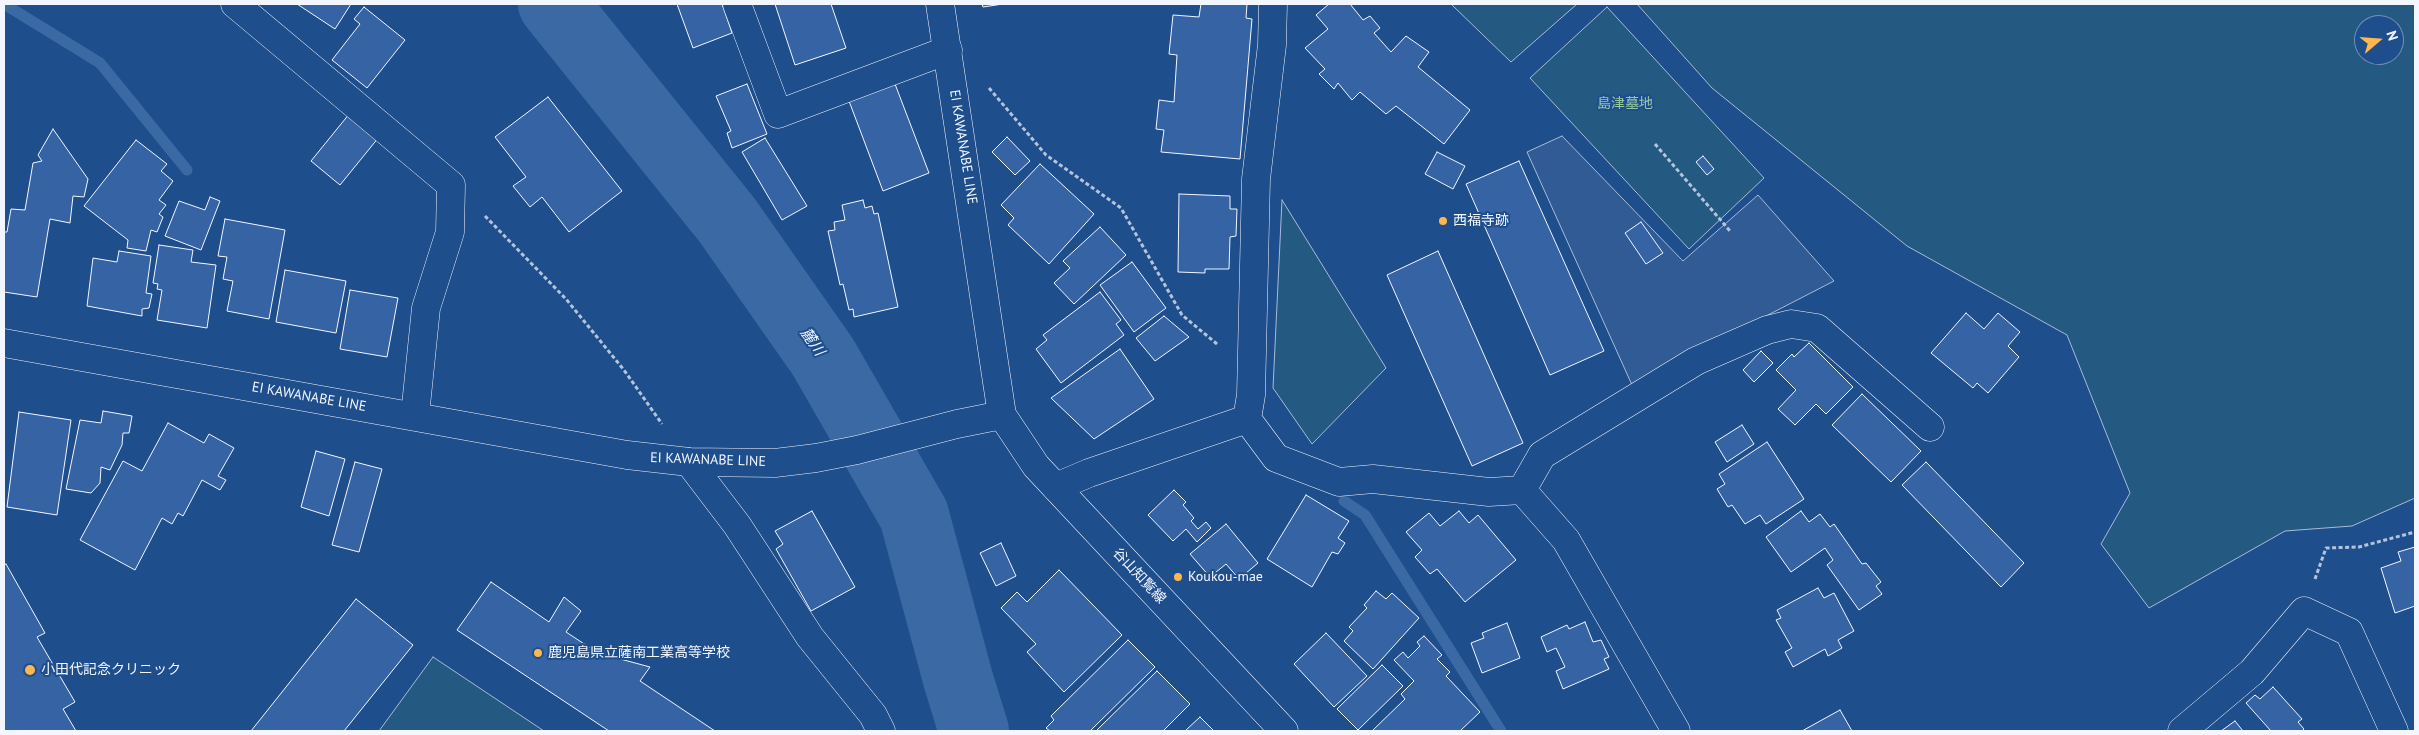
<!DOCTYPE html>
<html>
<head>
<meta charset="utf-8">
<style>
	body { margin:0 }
	#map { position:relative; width:2419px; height:735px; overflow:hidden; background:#1f4e8c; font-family:"PT Sans",sans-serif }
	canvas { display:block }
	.frame { position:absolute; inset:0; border:5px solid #f2f6ff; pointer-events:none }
	.north { position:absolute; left:2354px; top:15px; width:50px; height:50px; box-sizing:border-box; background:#1f4e8c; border:1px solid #7391ba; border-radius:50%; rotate:72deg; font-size:14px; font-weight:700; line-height:20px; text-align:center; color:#f2f6ff }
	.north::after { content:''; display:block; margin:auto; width:18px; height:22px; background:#ffb74d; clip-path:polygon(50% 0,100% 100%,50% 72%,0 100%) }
</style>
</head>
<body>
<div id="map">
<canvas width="2419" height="735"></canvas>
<div class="frame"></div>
<div class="north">N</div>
</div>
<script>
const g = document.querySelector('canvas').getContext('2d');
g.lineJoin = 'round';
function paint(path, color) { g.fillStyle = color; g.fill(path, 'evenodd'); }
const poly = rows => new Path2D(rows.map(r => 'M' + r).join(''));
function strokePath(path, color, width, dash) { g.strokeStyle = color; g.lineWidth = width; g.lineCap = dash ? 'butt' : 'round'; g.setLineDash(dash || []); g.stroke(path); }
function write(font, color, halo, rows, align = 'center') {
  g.font = font + ' "PT Sans","Noto Sans JP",sans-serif'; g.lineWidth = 4; g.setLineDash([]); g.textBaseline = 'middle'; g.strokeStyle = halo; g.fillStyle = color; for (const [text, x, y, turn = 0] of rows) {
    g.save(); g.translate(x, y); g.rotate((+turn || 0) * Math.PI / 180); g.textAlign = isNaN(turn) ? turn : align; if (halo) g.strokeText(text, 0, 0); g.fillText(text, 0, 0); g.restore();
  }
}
const green = poly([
	[1451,4,1577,4,1511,62,1451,4],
	[1637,4,2415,4,2415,498,2352,526,2285,531,2149,608,2101,544,2130,493,2067,335,1907,246,1712,88,1637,4],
	[2364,25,2394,25,2394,55,2364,55,2364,25],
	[1607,7,1764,178,1689,249,1530,78,1607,7],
	[1282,200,1386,368,1312,444,1273,388,1282,200],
	[433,657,544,731,379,731,433,657]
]);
const parking = poly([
	[1562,136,1683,261,1758,195,1834,281,1632,385,1527,152,1562,136]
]);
const stream = poly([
	[4,4,100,63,187,170],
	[1344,501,1365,515,1501,731]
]);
const river = poly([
	[553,4,727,220,823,357,914,515,958,679,974,731]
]);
const building = poly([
	[297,4,351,4,335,29,297,4],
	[677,4,722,4,732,33,693,48,677,4],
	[775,4,831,4,846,48,795,65,775,4],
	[982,4,1003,4,983,7,982,4],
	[1201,4,1247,4,1246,18,1252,19,1240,159,1161,152,1164,130,1156,129,1159,100,1174,102,1177,55,1169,54,1173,15,1199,17,1201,4],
	[1329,4,1350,4,1363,20,1370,16,1380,28,1374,33,1391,52,1406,36,1429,52,1418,67,1470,110,1444,144,1396,106,1386,114,1360,92,1352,100,1338,83,1334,89,1319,74,1325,69,1305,48,1328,29,1316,15,1329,4],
	[364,7,405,40,367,88,332,60,360,24,354,19,364,7],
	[747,84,767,134,732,148,727,133,731,131,716,96,747,84],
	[895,84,929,173,883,191,849,101,895,84],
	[548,97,622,191,569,232,542,197,530,207,513,186,526,177,495,137,548,97],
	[350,113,379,137,340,185,311,161,350,113],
	[53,129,88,179,84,197,73,196,70,223,50,219,37,297,4,292,4,232,7,232,11,209,25,210,33,163,42,161,38,155,53,129],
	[1007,137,1030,161,1015,175,992,152,1007,137],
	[765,138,807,206,782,220,742,152,765,138],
	[136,140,167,164,161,171,173,181,159,200,166,205,159,214,163,217,157,232,151,230,146,251,127,248,128,240,84,206,136,140],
	[1437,152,1465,166,1453,189,1425,174,1437,152],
	[1703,156,1714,169,1707,175,1696,162,1703,156],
	[1519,161,1604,351,1550,375,1466,184,1519,161],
	[1040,164,1094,214,1049,264,1008,225,1014,218,1001,205,1040,164],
	[1179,194,1230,196,1230,209,1237,209,1236,236,1230,237,1229,269,1205,269,1205,273,1178,272,1179,194],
	[210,197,220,201,201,250,165,236,179,201,205,210,210,197],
	[863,200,865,208,872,206,874,214,878,213,898,307,854,317,853,309,849,310,843,284,840,285,828,231,835,230,834,222,845,220,842,205,863,200],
	[225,219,285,230,269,319,227,311,233,281,223,279,227,257,218,256,225,219],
	[1641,222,1663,253,1646,264,1625,233,1641,222],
	[1100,227,1126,255,1074,304,1054,283,1070,268,1063,261,1100,227],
	[159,245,193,250,191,262,216,265,207,328,157,320,162,290,157,289,158,284,153,283,159,245],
	[119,251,151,256,146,293,152,294,149,308,142,309,142,316,87,306,93,258,117,262,119,251],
	[1438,251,1523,443,1472,466,1387,275,1438,251],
	[1132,262,1166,308,1134,332,1100,285,1132,262],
	[285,270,346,281,336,333,276,322,285,270],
	[350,290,398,298,387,357,340,349,350,290],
	[1100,292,1121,320,1116,324,1124,335,1061,383,1036,349,1047,340,1043,335,1100,292],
	[1966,313,1984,329,1998,313,2020,332,2008,346,2019,357,1988,393,1977,383,1973,388,1931,353,1966,313],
	[1164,316,1189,337,1155,361,1136,338,1164,316],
	[1809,343,1853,387,1826,414,1816,404,1795,425,1778,409,1796,390,1776,370,1792,354,1794,357,1809,343],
	[1120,349,1154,399,1094,439,1051,398,1120,349],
	[1761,351,1773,363,1754,382,1743,370,1761,351],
	[1862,394,1921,451,1891,482,1832,425,1862,394],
	[103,411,132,416,129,433,123,433,122,445,110,470,101,467,100,483,91,493,66,489,80,420,101,423,103,411],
	[19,412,71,420,57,515,7,507,19,412],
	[168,423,204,443,209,434,234,448,218,476,226,480,220,490,202,480,183,516,178,513,172,524,162,518,135,570,80,540,123,461,142,471,168,423],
	[1742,425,1754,444,1727,462,1715,442,1742,425],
	[1767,442,1804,499,1766,524,1760,515,1745,524,1732,505,1728,507,1717,489,1725,484,1719,474,1767,442],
	[316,451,345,459,329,516,301,507,316,451],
	[355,462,382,469,359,552,332,545,355,462],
	[1926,462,2024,563,2001,587,1902,485,1926,462],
	[1174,490,1186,502,1183,505,1194,518,1191,521,1198,529,1206,522,1211,528,1197,542,1186,529,1173,541,1148,515,1174,490],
	[1306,495,1349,521,1338,538,1345,543,1338,554,1332,552,1312,587,1267,559,1306,495],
	[812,511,855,587,811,611,776,549,783,544,775,531,812,511],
	[1459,511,1469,523,1478,515,1516,560,1465,602,1437,569,1430,574,1415,557,1422,550,1406,532,1429,513,1440,526,1459,511],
	[1801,511,1809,522,1820,514,1830,527,1834,524,1862,564,1866,563,1881,582,1876,586,1882,594,1859,610,1827,565,1833,560,1825,548,1791,572,1766,537,1801,511],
	[1226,524,1258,563,1239,579,1226,564,1210,577,1190,554,1226,524],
	[1001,543,1016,576,996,586,980,553,1001,543],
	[2415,547,2415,606,2395,613,2381,568,2401,561,2398,552,2415,547],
	[6,564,45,633,37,637,75,702,63,709,76,731,4,731,4,565,6,564],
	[1059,570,1122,635,1064,692,1027,652,1036,644,1001,608,1017,592,1027,602,1059,570],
	[491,582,549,622,564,597,581,611,566,632,598,653,650,667,640,681,715,731,609,731,457,630,491,582],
	[1818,588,1824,598,1834,593,1854,631,1838,640,1842,648,1828,656,1825,649,1793,667,1785,652,1792,648,1776,620,1781,618,1777,610,1818,588],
	[1376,591,1386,599,1392,593,1419,618,1373,669,1344,641,1353,631,1349,627,1367,608,1364,605,1376,591],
	[356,599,413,645,344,731,251,731,356,599],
	[1585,622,1593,642,1601,640,1609,657,1604,659,1609,669,1563,689,1556,671,1565,667,1556,648,1547,652,1541,637,1567,625,1569,629,1585,622],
	[1507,623,1520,658,1482,673,1471,643,1484,638,1482,633,1507,623],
	[1326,633,1367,676,1334,707,1294,664,1326,633],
	[1424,636,1442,655,1437,659,1450,672,1446,676,1480,712,1460,731,1372,731,1405,699,1401,694,1414,681,1394,660,1403,652,1408,658,1420,646,1417,642,1424,636],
	[1128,640,1155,667,1090,731,1050,731,1046,728,1054,720,1051,716,1128,640],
	[1382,665,1403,686,1358,730,1337,709,1382,665],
	[1157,671,1190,704,1163,731,1096,731,1157,671],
	[2273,687,2302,719,2298,722,2304,729,2302,731,2271,731,2246,703,2255,695,2260,699,2273,687],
	[1840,710,1852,731,1802,731,1840,710],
	[1200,717,1214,731,1185,731,1200,717],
	[2235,721,2243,731,2221,731,2235,721]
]);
const path = poly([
	[989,88,1046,155,1121,208,1182,315,1217,344],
	[1655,144,1730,231],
	[485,216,566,299,624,370,662,424],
	[2315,579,2326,548,2359,547,2415,532]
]);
const minor = poly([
	[235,4,451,185,450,232,426,308,415,415],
	[737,4,778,114,948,50],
	[1273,4,1272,45,1256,179,1251,395,1247,419,1276,458,1339,482,1373,479,1489,492,1522,490,1566,540,1676,731],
	[689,462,737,525,810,637,873,715,881,731],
	[1056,487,1089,473,1247,419],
	[1522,490,1542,455,1696,361,1767,330,1791,324,1817,328,1930,427],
	[2182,731,2252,672,2304,611,2349,632,2394,731]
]);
const primary = poly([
	[940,4,1002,415,1036,466,1284,731],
	[4,343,627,455,689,462,775,463,816,458,857,450,957,424,1002,415]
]);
const markers = [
	[1443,221,5,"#ffb74d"],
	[1178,577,5,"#ffb74d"],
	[538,653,5,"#ffb74d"],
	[30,670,6,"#ffb74d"]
];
const parkNames = [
	["島津墓地",1625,104]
];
const streetNames = [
	["EI KAWANABE LINE",963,147,81],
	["EI KAWANABE LINE",309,397,10],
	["EI KAWANABE LINE",708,460,2],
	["谷山知覧線",1139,576,47]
];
const poiNames = [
	["西福寺跡",1453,221],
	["Koukou-mae",1188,577],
	["鹿児島県立薩南工業高等学校",548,653],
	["小田代記念クリニック",41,670]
];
const waterNames = [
	["麓川",812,342,55]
];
paint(green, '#245a82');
strokePath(green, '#a8bbd7', 1);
paint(parking, '#305b95');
strokePath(parking, '#a8bbd7', 1);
strokePath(stream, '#3b69a3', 11);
strokePath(river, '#3b69a3', 70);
paint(building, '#3563a3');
strokePath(building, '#f2f6ff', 1);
strokePath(minor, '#f2f6ff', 29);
strokePath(primary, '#f2f6ff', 29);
strokePath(path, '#b3c4dc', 3, [4, 2.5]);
strokePath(minor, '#1f4e8c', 28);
strokePath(primary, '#1f4e8c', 28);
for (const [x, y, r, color] of markers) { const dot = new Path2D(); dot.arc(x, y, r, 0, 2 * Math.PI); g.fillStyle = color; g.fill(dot); strokePath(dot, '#1f4e8c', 2); }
write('14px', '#97c8a6', '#1f4e8c', parkNames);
write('14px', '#f2f6ff', '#1f4e8c', streetNames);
write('14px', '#f2f6ff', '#1f4e8c', poiNames, 'left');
write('italic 15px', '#f2f6ff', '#1f4e8c', waterNames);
</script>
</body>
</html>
